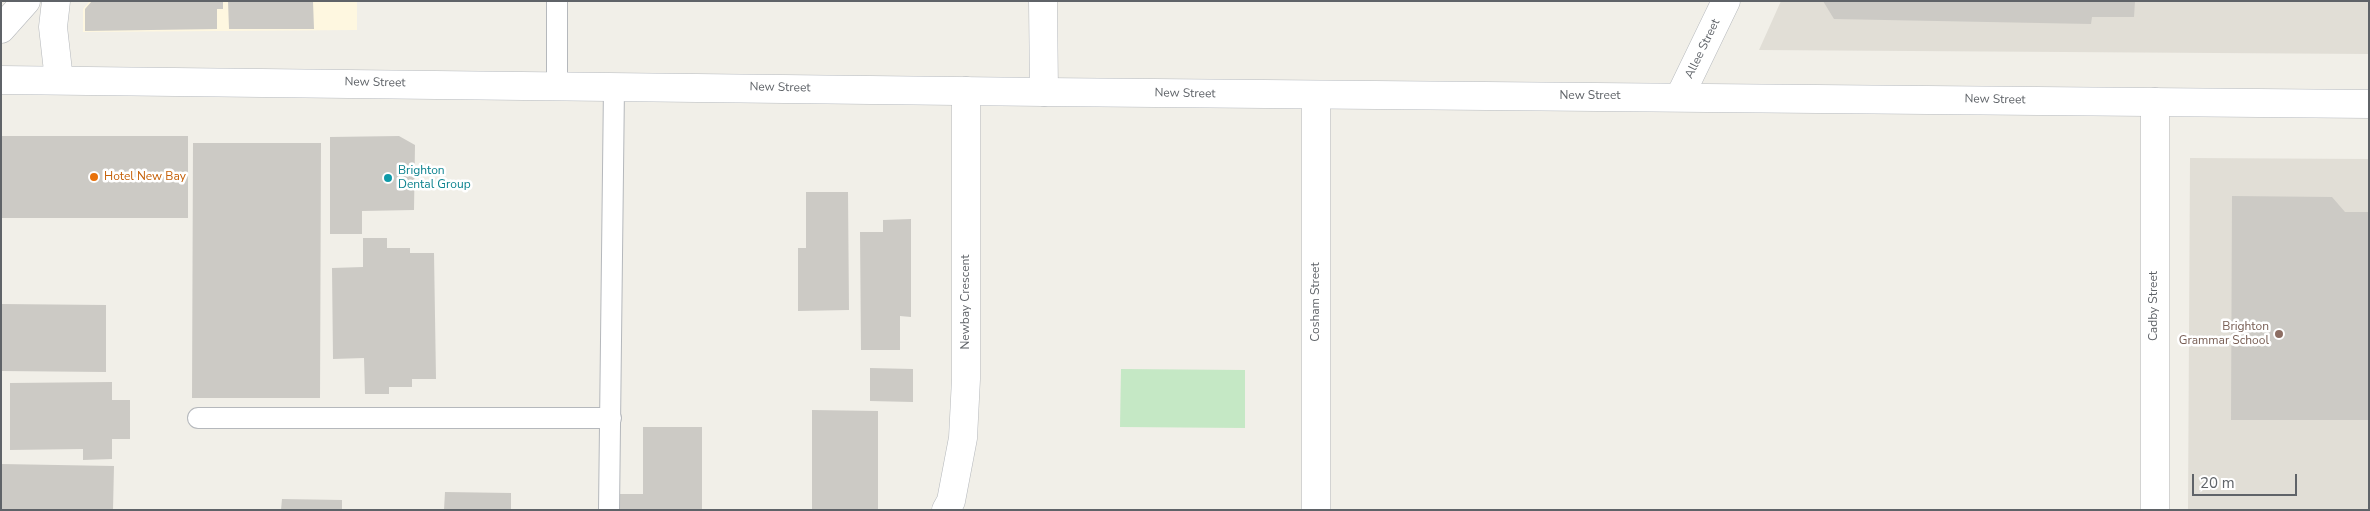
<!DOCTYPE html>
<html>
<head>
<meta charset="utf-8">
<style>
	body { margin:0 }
	#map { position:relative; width:2370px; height:511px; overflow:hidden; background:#f1efe8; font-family:"Nunito Sans",sans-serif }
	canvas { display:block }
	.frame { position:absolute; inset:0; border:2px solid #5f6368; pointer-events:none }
	.scale { position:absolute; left:2192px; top:474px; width:105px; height:22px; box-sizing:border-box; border:2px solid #5f6368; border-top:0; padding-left:6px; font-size:15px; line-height:18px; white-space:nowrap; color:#5f6368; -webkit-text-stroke:4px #fff; paint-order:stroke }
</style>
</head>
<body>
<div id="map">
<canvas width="2370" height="511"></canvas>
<div class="frame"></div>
<div class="scale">20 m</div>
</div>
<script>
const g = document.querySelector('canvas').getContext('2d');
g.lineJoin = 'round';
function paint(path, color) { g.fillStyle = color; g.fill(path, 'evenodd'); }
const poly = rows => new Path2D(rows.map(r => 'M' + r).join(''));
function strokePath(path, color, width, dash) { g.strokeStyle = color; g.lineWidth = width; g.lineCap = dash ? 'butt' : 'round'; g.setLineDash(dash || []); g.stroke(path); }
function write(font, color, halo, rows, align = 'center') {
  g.font = font + ' "Nunito Sans",sans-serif'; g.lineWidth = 5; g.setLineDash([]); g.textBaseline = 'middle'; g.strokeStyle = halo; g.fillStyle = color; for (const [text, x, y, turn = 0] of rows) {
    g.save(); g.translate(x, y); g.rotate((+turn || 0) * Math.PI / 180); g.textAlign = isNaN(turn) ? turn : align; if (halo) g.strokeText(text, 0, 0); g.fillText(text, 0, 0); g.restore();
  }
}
const commercial = poly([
	[90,1,357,1,357,30,83,32,83,9]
]);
const education = poly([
	[1781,1,2369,1,2369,54,1759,50],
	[2190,158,2369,159,2369,510,2188,510]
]);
const green = poly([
	[1121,369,1245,370,1245,428,1120,427]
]);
const building = poly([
	[92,1,223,1,223,9,217,9,217,29,85,31,85,9],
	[228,1,313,1,314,29,229,29],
	[1823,1,2135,1,2134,17,2092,17,2091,24,1834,19],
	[1,136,188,136,188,218,1,218],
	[399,136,415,145,414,210,362,211,362,234,330,234,330,137],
	[193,143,321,143,320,398,192,398],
	[806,192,848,192,849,310,798,311,798,248,806,248],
	[2232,196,2332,197,2345,212,2369,212,2369,420,2231,420],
	[911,219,911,317,900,316,900,350,861,350,860,232,883,232,883,220],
	[363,238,387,238,387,248,410,248,410,253,434,253,436,379,412,379,412,387,389,387,389,394,365,394,364,358,333,359,332,268,363,267],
	[1,304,106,305,106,372,1,371],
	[870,368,913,369,913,402,870,401],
	[112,382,112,400,130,400,130,439,112,439,112,459,83,460,83,449,10,450,10,383],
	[812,410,878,411,878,510,812,510],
	[643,427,702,427,702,510,620,510,620,494,643,494],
	[1,464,114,466,113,510,1,510],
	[445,492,511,493,511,510,444,510],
	[282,499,342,500,342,510,281,510]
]);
const service = poly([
	[557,86,557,1],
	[198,418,611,418],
	[609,510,614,86]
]);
const minor = poly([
	[56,1,53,27,59,80],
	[1043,1,1044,92],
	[1,29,26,1],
	[1680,96,1726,1],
	[946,510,951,501,963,438,966,379,966,91],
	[1316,510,1316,95],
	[2155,510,2155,102]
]);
const secondary = poly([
	[1,80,1044,92,2369,104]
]);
const markers = [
	[94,177,5,"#e8710a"],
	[388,178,5,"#0f9aa8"],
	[2279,334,5,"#8d6e63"]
];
const streetNames = [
	["Allee Street",1703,49,-64],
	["New Street",375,83,1],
	["New Street",780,88,1],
	["New Street",1185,94,1],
	["New Street",1590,96],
	["New Street",1995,100,1],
	["Newbay Crescent",966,302,-90],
	["Cosham Street",1316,302,-90],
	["Cadby Street",2154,306,-90]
];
const cultureNames = [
	["Brighton",398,171],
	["Dental Group",398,185]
];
const foodNames = [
	["Hotel New Bay",104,177]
];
const educationNames = [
	["Brighton",2269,327],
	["Grammar School",2269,341]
];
paint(commercial, '#fef7e0');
paint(education, '#e1ded6');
paint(green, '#c5e8c5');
paint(building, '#cccac5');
strokePath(service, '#b5b8bc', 22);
strokePath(minor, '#b5b8bc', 29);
strokePath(secondary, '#b6babf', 29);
strokePath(service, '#fff', 20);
strokePath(minor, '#fff', 28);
strokePath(secondary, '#fff', 28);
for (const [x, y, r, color] of markers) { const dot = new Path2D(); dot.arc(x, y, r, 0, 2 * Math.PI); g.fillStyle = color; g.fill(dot); strokePath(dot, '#fff', 2); }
write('12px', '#5f6368', '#fff', streetNames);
write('12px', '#0d838f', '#fff', cultureNames, 'left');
write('12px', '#c56008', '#fff', foodNames, 'left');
write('12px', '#785e54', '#fff', educationNames, 'right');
</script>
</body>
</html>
